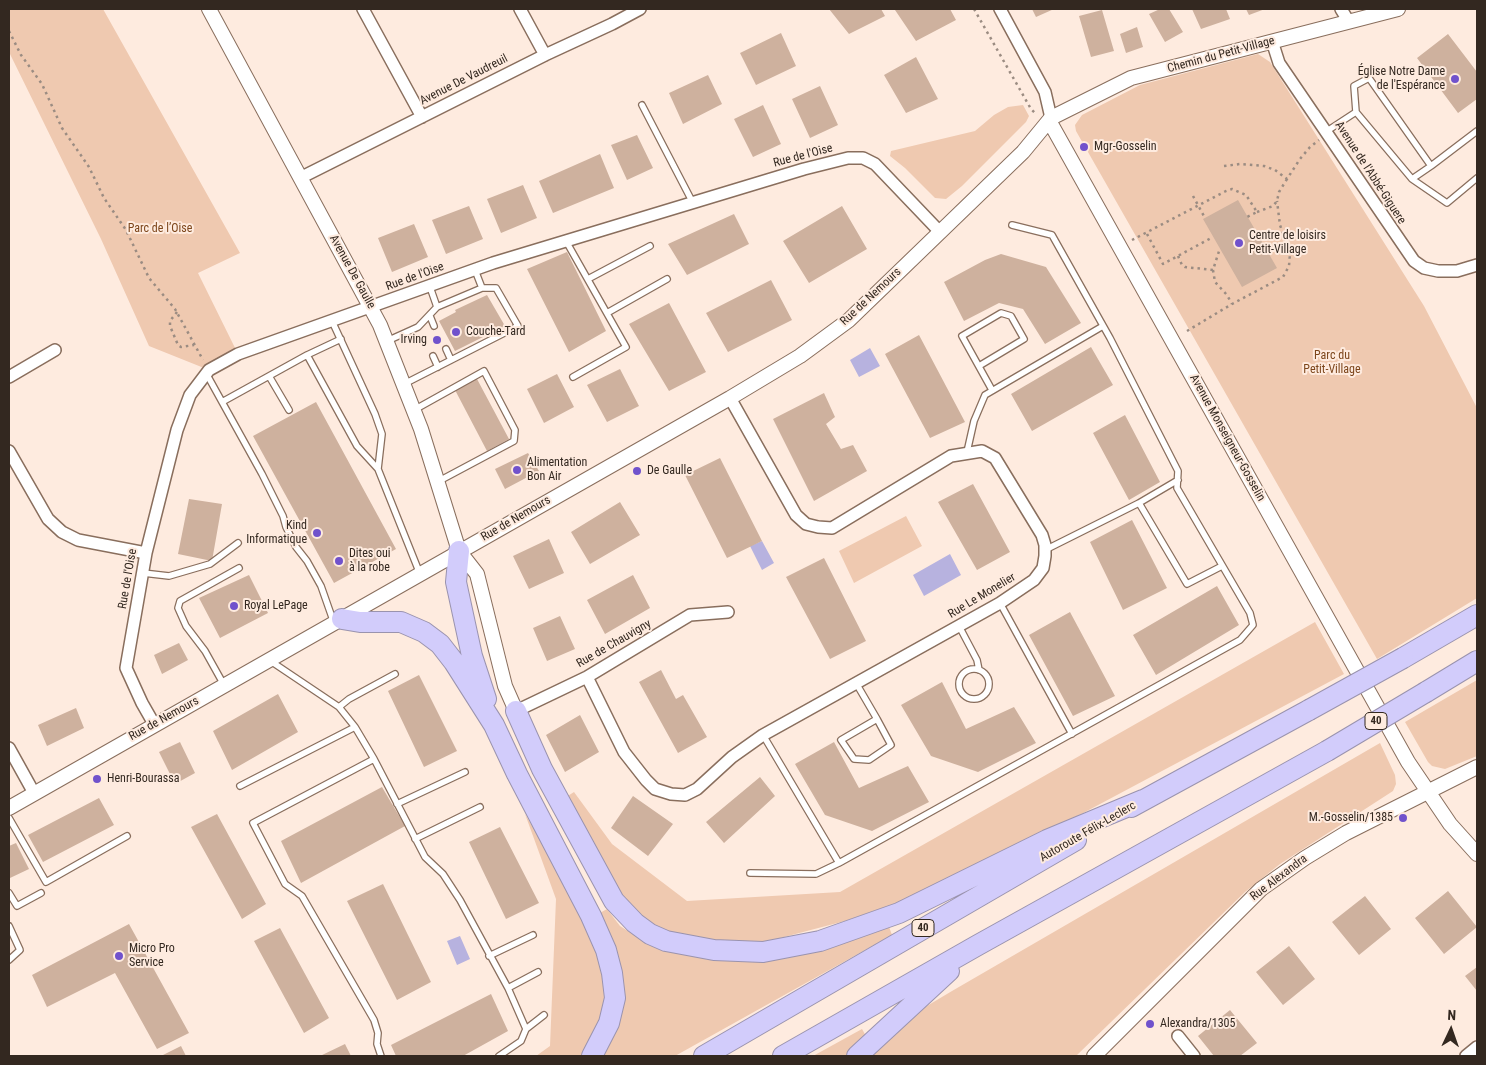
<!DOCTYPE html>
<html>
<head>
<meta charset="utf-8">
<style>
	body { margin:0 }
	#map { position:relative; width:1486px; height:1065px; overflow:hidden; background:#feebdf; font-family:"Roboto Condensed",sans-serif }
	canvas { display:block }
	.frame { position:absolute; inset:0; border:10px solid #332820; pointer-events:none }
	.north { position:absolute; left:1426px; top:1005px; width:50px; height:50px; -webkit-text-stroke:4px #feebdf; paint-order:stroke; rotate:3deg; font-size:14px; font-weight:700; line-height:20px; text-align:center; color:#332820 }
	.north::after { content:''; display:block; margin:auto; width:18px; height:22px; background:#332820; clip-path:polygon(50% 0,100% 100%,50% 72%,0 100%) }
</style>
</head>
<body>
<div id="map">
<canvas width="1486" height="1065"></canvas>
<div class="frame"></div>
<div class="north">N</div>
</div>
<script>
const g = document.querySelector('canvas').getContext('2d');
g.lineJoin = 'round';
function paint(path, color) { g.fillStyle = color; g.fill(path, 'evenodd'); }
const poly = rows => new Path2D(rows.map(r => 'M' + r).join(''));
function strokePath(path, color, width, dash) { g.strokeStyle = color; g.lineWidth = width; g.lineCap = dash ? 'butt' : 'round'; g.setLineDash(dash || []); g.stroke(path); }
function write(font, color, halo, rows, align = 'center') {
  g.font = font + ' "Roboto Condensed",sans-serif'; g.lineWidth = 4; g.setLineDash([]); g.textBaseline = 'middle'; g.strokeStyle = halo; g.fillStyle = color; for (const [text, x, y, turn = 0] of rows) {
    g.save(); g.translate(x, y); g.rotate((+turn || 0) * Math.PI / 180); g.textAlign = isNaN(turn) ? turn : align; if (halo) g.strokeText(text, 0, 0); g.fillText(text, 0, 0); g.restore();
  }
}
const green = poly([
	[9,9,103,9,240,253,198,273,238,354,209,370,149,346,101,239,9,52],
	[1258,54,1270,62,1424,306,1477,408,1477,598,1377,659,1076,131,1075,125,1082,115,1140,85],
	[1023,105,1029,116,1026,122,962,186,946,199,935,198,905,168,890,156,891,151,975,131,994,115,1008,107],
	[906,516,922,546,854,583,839,551],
	[1315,622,1344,674,995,860,923,894,845,921,765,942,719,943,679,936,656,928,633,908,615,890,563,799,574,792,612,844,687,901,840,892],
	[1477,680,1477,756,1445,769,1432,766,1428,762,1405,722],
	[1380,743,1395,775,1396,784,1393,791,1280,864,1245,892,1076,1056,862,1056,895,1025,952,991],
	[525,814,567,885,609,981,605,1019,586,1056,536,1056,550,1046,556,899],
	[607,909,620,926,634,935,663,947,709,960,736,961,776,956,888,924,892,935,675,1056,601,1056,615,1028,598,914],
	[862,1029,866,1036,846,1056,813,1056]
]);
const water = poly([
	[870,348,880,366,859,377,850,360],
	[762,541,774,563,762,570,750,546],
	[950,554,961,575,924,596,913,575],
	[460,936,470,959,457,965,447,941]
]);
const building = poly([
	[829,9,881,9,885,16,849,34],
	[898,9,950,9,956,20,916,41,895,10],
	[1032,9,1054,9,1036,17],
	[1160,9,1169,9,1183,32,1165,42,1149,14],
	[1192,9,1226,9,1230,19,1201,29],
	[1246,9,1265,9,1249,15],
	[1102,10,1114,51,1091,57,1079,16],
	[1137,27,1143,47,1126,53,1120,34],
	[781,33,796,66,756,85,740,53],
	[1448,34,1477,72,1477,99,1458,113,1417,58],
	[916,57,938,99,906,113,884,75],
	[708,75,722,104,683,124,669,93],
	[820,86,838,125,810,138,792,99],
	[763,105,781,144,753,157,734,119],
	[637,135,653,168,627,180,611,145],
	[600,154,614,188,553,213,539,181],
	[523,185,537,218,501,233,487,199],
	[1238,200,1277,268,1242,287,1203,219],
	[469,206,483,239,446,254,432,220],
	[842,206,867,249,809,283,783,241],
	[734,214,749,244,687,275,668,244],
	[414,224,428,257,392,272,378,238],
	[567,252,606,331,569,352,527,269],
	[1001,254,1046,267,1081,323,1045,344,1023,309,999,303,964,321,944,282,985,260],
	[771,280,792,320,728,352,706,313],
	[487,295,505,326,455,351,439,321,456,312,455,310],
	[669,303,706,372,669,391,629,324],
	[919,335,965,422,930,438,885,354],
	[1091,347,1113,385,1032,431,1011,394],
	[620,369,639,406,607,422,587,385],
	[557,374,574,407,544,423,527,389],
	[477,379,509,439,487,451,455,390],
	[824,393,835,417,826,424,841,449,853,445,867,471,814,501,773,419],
	[316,402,396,549,334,583,253,436],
	[1125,415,1160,482,1129,500,1093,433],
	[528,453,539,471,505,489,495,469],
	[720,458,762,541,727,558,685,475],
	[973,484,1010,552,977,570,938,502],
	[189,499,222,504,212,561,178,554],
	[620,502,640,535,590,564,571,532],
	[1132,520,1167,588,1123,610,1090,542],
	[549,539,564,573,529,589,513,556],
	[824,558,866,641,830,659,786,577],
	[249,575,268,613,220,638,199,598],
	[633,575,650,608,605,634,587,600],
	[1217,586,1239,625,1156,675,1133,635],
	[1070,612,1115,696,1073,716,1029,635],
	[560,616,575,649,547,661,533,628],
	[179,643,188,660,162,674,154,655],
	[661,670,676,699,683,695,707,737,678,753,639,682],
	[419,675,457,751,424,767,388,691],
	[942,682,966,729,1014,707,1036,743,978,772,931,756,901,705],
	[278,694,298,732,232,770,213,731],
	[76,708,84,728,47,746,38,725],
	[580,715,599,752,565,772,546,735],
	[180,742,195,773,175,784,159,752],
	[834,742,859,788,908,766,929,802,872,831,825,815,795,764],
	[760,777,775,796,724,843,706,822],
	[382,787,405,826,301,883,281,841],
	[633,796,673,824,648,856,611,828],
	[99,798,114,825,43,862,28,835],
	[217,814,266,904,242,919,191,827],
	[500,827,539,903,506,919,469,842],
	[16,843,29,869,10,878,9,875,9,846],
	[383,884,431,982,397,1000,347,901],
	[1448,891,1477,927,1444,954,1415,918],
	[1365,896,1391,929,1359,955,1332,922],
	[129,924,189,1033,157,1049,115,973,47,1007,32,975],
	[280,928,329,1018,304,1033,254,941],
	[1289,946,1315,979,1283,1005,1256,972],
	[1477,967,1477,991,1465,976],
	[491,994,508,1031,463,1056,396,1056,391,1045],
	[1230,1010,1257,1043,1240,1056,1214,1056,1198,1036],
	[345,1044,351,1056,320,1056],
	[181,1046,186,1056,161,1056]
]);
const path = poly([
	[974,9,1031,109,1036,114],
	[9,31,21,55,42,84,62,128,89,167,104,198,126,230,149,278,175,309,203,360],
	[1224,166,1240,164,1264,166,1275,170,1287,179,1300,159,1310,147,1319,140],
	[1193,196,1205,218],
	[1257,212,1273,206,1277,201,1279,192,1287,179],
	[1147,234,1163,264,1213,237],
	[1132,240,1226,191,1232,189,1246,195,1257,212,1247,217],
	[1178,256,1182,265,1185,267,1213,270,1220,248],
	[1213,270,1215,282,1227,295,1232,304],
	[177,312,170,321,170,326,178,345,181,347,194,345],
	[1187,331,1232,304,1283,277,1289,266,1290,253,1280,225,1277,201]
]);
const service = poly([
	[642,105,693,203],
	[1327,131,1356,112],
	[1431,166,1369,78,1354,86,1356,112,1412,179,1431,166,1477,131],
	[1412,179,1447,203,1477,178],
	[566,241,626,347,573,377],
	[588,279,650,246],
	[430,287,437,307],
	[607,313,667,279],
	[430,316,434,326],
	[332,321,375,414,382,434,378,469,420,574],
	[341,339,307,355,357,446,378,469],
	[387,341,418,327,437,307,482,288],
	[446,349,451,360],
	[433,356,438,367],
	[979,366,1024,339,1011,316,1001,313,962,336,992,390],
	[206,373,262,474,283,516,286,527,296,547,307,561,321,586,334,623],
	[269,376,289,410],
	[404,384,518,326,496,288,482,288,475,270],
	[222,402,307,355],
	[414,410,484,371,515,430,514,441,439,481],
	[967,452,974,421,985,395,1103,326],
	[1139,503,1178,480],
	[1045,550,1139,503,1187,584,1222,566],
	[143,573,169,576,210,564,238,543],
	[1000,603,1072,734],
	[959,626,977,660,979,670],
	[269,660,339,707,355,727,374,759,425,857,443,874,460,900,508,988,526,1029,521,1041,499,1056],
	'959 684a15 15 0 1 1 30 0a15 15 0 1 1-30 0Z',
	[856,683,877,719,891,745,869,760,854,759,841,740,877,719],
	[224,685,205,651,186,626,178,608,180,601,239,568],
	[339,707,349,699,395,674],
	[763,735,839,863,1240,640,1253,625,1250,613,1177,488,1178,471,1110,338,1052,235,1012,225],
	[374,759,253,823,285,884,302,896,374,1020,378,1033,377,1044,381,1056],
	[240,786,355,727],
	[397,804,465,772],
	[9,818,46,882,127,836],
	[415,839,480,807],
	[750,873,816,874,839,863],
	[9,893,17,906,41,893],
	[9,926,20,950,9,960],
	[489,956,533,935],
	[508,988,538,972],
	[526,1029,544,1015]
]);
const minor = poly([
	[363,9,422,117],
	[520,9,545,55],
	[1000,9,1045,92,1051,118],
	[1341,9,1349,22],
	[1272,41,1279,63,1414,261,1424,268,1438,271,1457,271,1477,265],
	[300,178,545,55,612,24,640,9],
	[9,377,55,350],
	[9,451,48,519,62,532,78,540,146,553],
	[587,677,624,752,646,780,655,789,671,794,685,795,697,789,732,757,763,735,1000,603,1034,580,1043,568,1045,556,1045,545,1042,535,995,458,982,451,951,456,832,528,818,527,806,524,796,515,730,398],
	[516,711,587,677,690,615,728,612],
	[154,724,142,703,126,668,146,553,177,430,190,395,209,370,238,354,493,263,804,169,848,158,863,158,875,164,940,232],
	[9,748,34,793],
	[1178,1036,1194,1056],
	[1466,1056,1477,1047]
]);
const tertiary = poly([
	[209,9,380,325,421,429,459,551,477,574,505,686,516,711],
	[1051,118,1051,124,1408,762,1450,824,1477,854],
	[9,808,730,398,800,356,849,320,1023,152,1051,118,1131,78,1398,9],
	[1094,1056,1261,889,1305,858,1346,833,1477,767]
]);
const motorway = poly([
	[459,551,456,582,472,656,486,699],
	[342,619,360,622,401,622,424,632,440,644,454,662,494,725,517,774,591,916,606,950,612,973,615,998,609,1023,592,1056],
	[1403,658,1477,615],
	[1426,692,1477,661],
	[516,711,542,769,614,901,635,923,650,934,666,941,714,950,763,952,820,941,899,913,1047,840,1143,800],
	[1131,807,1309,710],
	[704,1056,1076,840],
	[783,1056,978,945,1327,751],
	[857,1056,949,971]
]);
const motorwayBridge = poly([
	[1309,710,1403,658],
	[1327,751,1426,692]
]);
const markers = [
	[1455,79,5,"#7052cc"],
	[1084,147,5,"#7052cc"],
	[1239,243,5,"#7052cc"],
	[456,332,5,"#7052cc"],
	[437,340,5,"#7052cc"],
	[517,470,5,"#7052cc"],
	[637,471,5,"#7052cc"],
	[317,533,5,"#7052cc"],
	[339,561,5,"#7052cc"],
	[234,606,5,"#7052cc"],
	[97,779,5,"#7052cc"],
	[1403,818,5,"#7052cc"],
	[119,956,5,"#7052cc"],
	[1150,1024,5,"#7052cc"]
];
const shields = [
	[1376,721,22],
	[923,928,22]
];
const shieldNames = [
	["40",1376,721],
	["40",923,928]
];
const streetNames = [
	["Chemin du Petit-Village",1221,55,-15],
	["Avenue De Vaudreuil",464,80,-27],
	["Rue de l'Oise",803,156,-15],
	["Avenue de l'Abbé-Giguere",1370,173,57],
	["Avenue De Gaulle",352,272,61],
	["Rue de l'Oise",415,277,-20],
	["Rue de Nemours",871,297,-43],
	["Avenue Monseigneur-Gosselin",1227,438,61],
	["Rue de Nemours",516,519,-30],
	["Rue de l'Oise",128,579,-80],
	["Rue Le Monelier",982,596,-31],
	["Rue de Chauvigny",614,644,-30],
	["Rue de Nemours",164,719,-29],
	["Autoroute Félix-Leclerc",1088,832,-30],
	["Rue Alexandra",1279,878,-37]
];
const poiNames = [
	["Église Notre Dame",1445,72,"right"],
	["de l'Espérance",1445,86,"right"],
	["Mgr-Gosselin",1094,147],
	["Centre de loisirs",1249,236],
	["Petit-Village",1249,250],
	["Couche-Tard",466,332],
	["Irving",427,340,"right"],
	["Alimentation",527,463],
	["Bon Air",527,477],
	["De Gaulle",647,471],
	["Kind",307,526,"right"],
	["Informatique",307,540,"right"],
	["Dites oui",349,554],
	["à la robe",349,568],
	["Royal LePage",244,606],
	["Henri-Bourassa",107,779],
	["M.-Gosselin/1385",1393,818,"right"],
	["Micro Pro",129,949],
	["Service",129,963],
	["Alexandra/1305",1160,1024]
];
const parkNames = [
	["Parc de l’Oise",160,229],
	["Parc du",1332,356],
	["Petit-Village",1332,370]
];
paint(green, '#efc9b0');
paint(water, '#b7b2df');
paint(building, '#ceb19e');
strokePath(service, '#896e5d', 8);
strokePath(minor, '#896e5d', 14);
strokePath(tertiary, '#896e5d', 16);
strokePath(motorway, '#9a93ae', 22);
strokePath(path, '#9b8c82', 2.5, [2.5, 4]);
strokePath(service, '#fff', 5.5);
strokePath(minor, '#fff', 11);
strokePath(tertiary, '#fff', 14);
strokePath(motorway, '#d2ccfb', 20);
strokePath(motorwayBridge, '#9a93ae', 22, []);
strokePath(motorwayBridge, '#d2ccfb', 20);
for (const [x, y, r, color] of markers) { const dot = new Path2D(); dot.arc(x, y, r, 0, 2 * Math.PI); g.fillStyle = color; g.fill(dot); strokePath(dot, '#feebdf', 2); }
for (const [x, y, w] of shields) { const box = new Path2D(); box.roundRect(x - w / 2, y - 8.5, w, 17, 4); g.fillStyle = '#feebdf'; g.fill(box); strokePath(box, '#332820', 1); }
write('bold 11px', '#332820', null, shieldNames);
write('12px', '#332820', '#feebdf', streetNames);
write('12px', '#332820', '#feebdf', poiNames, 'left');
write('12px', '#7d461b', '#feebdf', parkNames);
</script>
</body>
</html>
